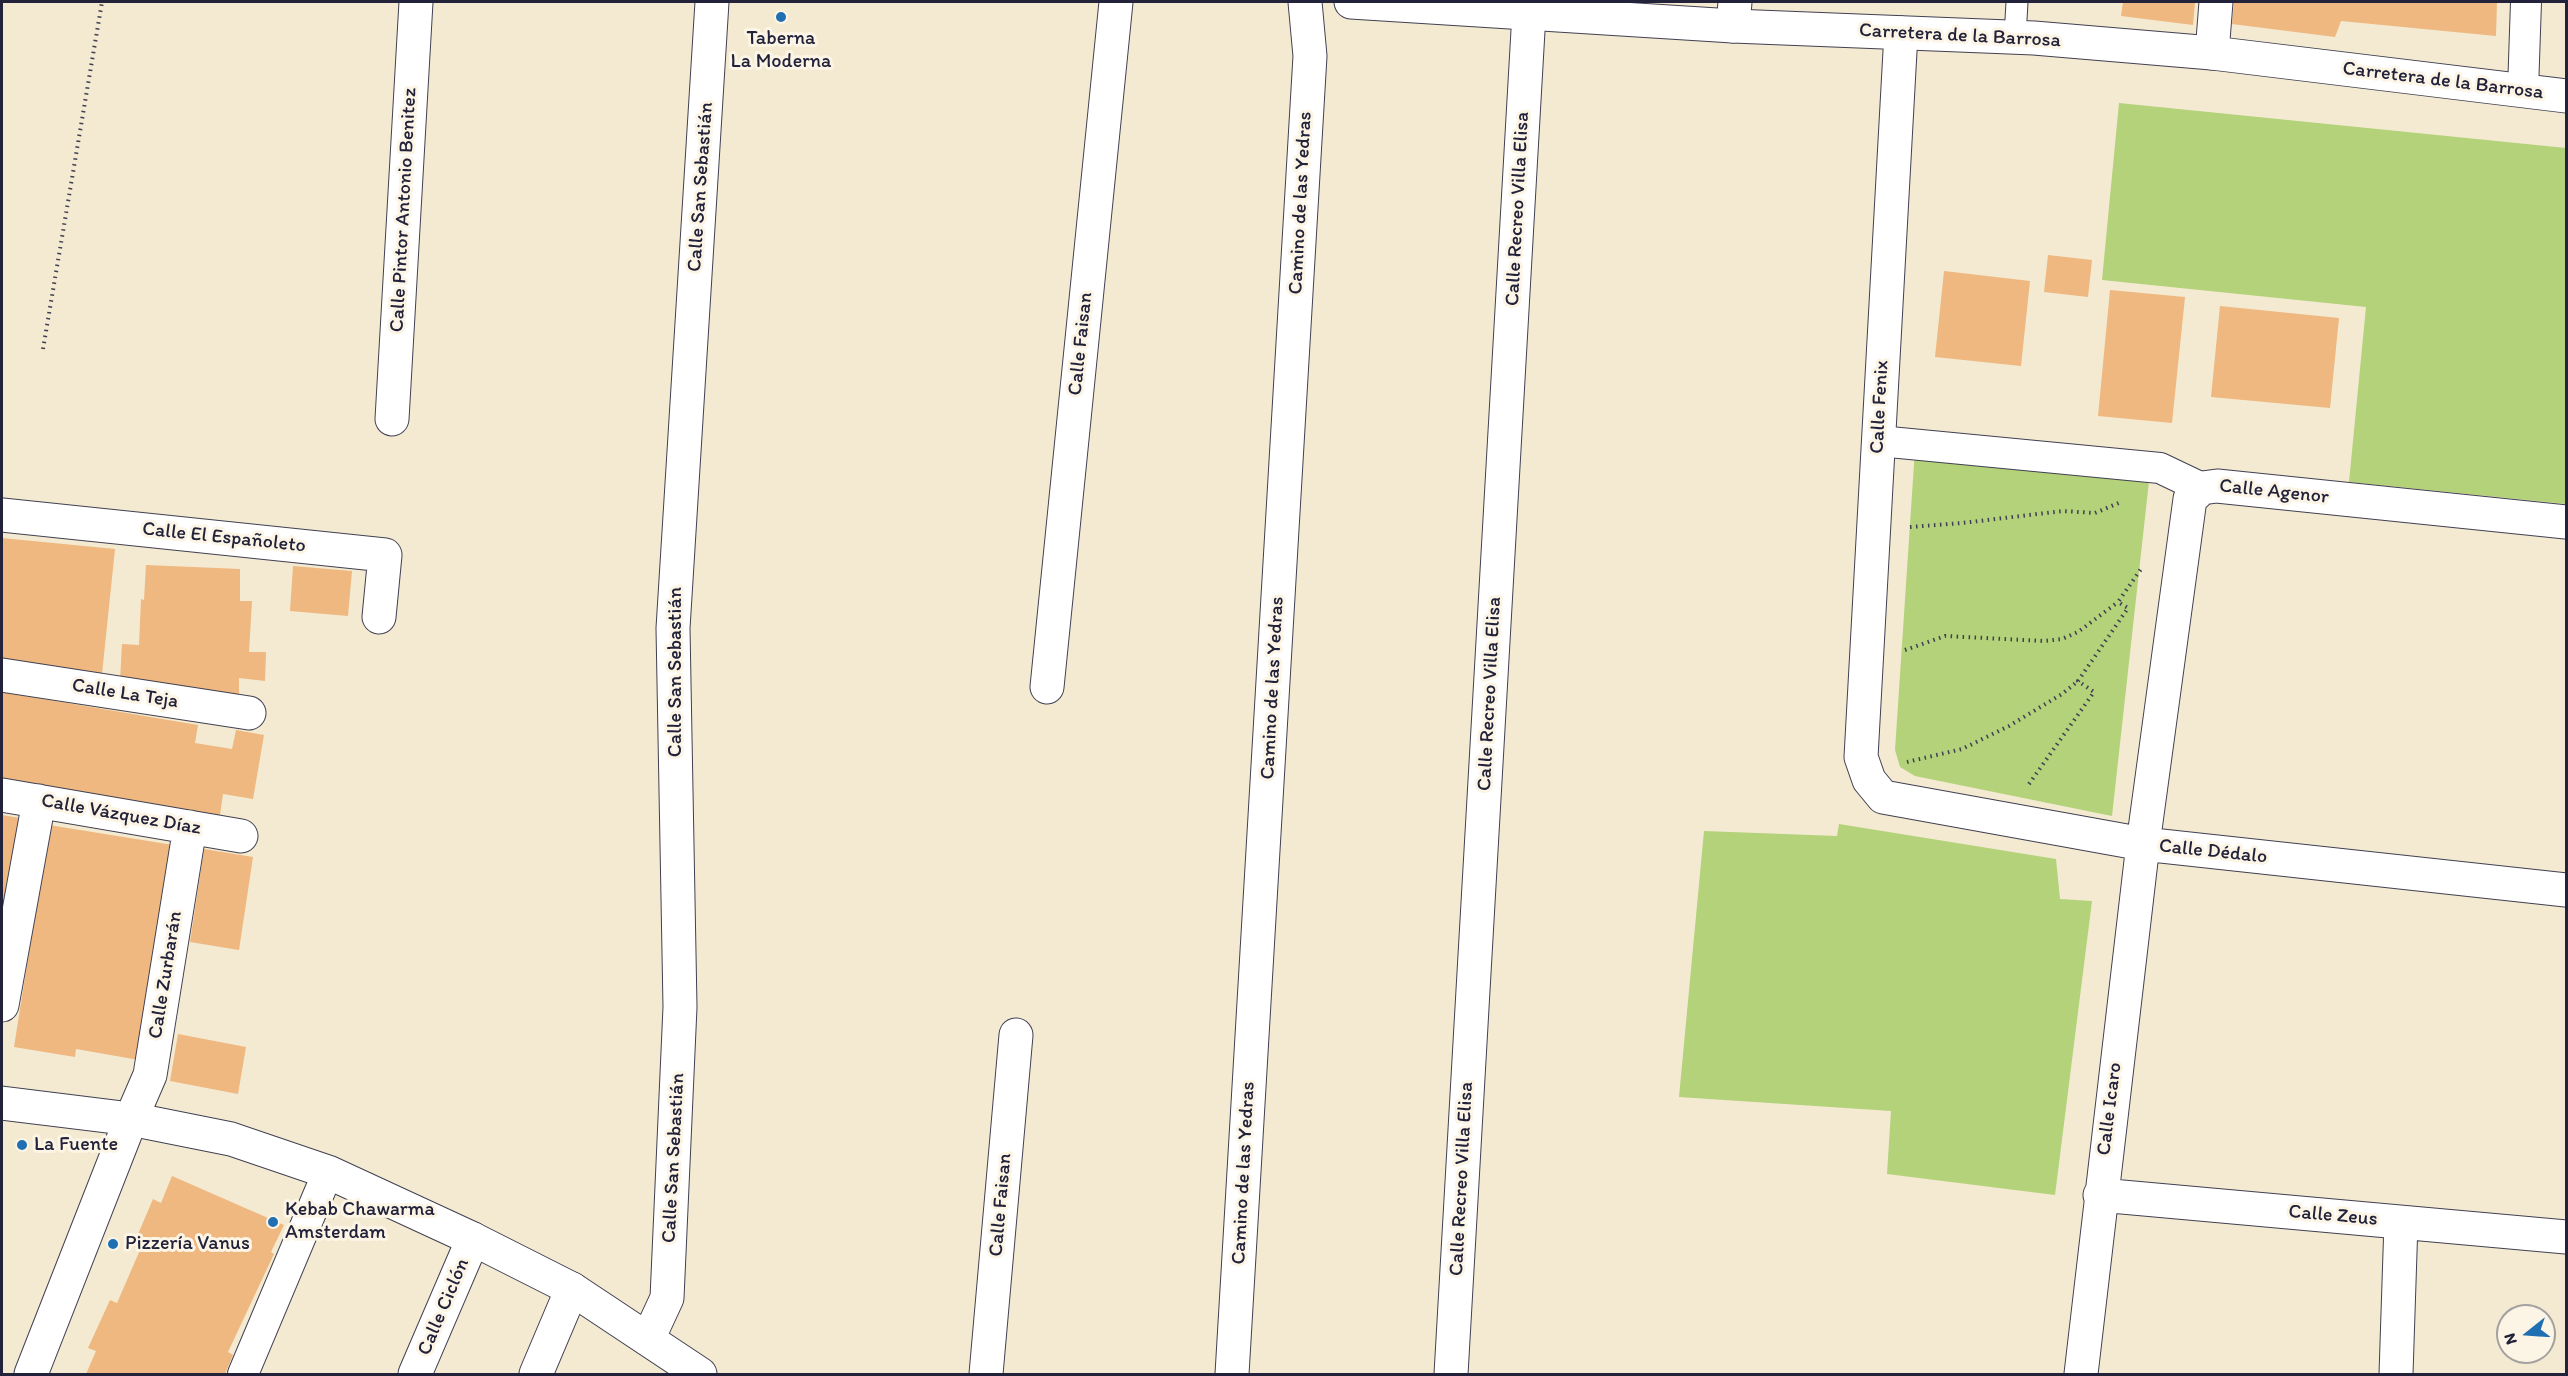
<!DOCTYPE html>
<html>
<head>
<meta charset="utf-8">
<style>
	body { margin:0 }
	#map { position:relative; width:2568px; height:1376px; overflow:hidden; background:#f3ead1; font-family:Itim,sans-serif }
	canvas { display:block }
	.frame { position:absolute; inset:0; border:3px solid #22223b; pointer-events:none }
	.north { position:absolute; left:2496px; top:1304px; width:60px; height:60px; box-sizing:border-box; background:#fcf5e5; border:2px solid #a5a1a1; border-radius:50%; rotate:253deg; font-size:16px; font-weight:700; line-height:24px; text-align:center; color:#22223b }
	.north::after { content:''; display:block; margin:auto; width:21px; height:27px; background:#1f6fb2; clip-path:polygon(50% 0,100% 100%,50% 72%,0 100%) }
</style>
</head>
<body>
<div id="map">
<canvas width="2568" height="1376"></canvas>
<div class="frame"></div>
<div class="north">N</div>
</div>
<script>
const g = document.querySelector('canvas').getContext('2d');
g.lineJoin = 'round';
function paint(path, color) { g.fillStyle = color; g.fill(path, 'evenodd'); }
const poly = rows => new Path2D(rows.map(r => 'M' + r).join(''));
function strokePath(path, color, width, dash) { g.strokeStyle = color; g.lineWidth = width; g.lineCap = dash ? 'butt' : 'round'; g.setLineDash(dash || []); g.stroke(path); }
function write(font, color, halo, rows, align = 'center') {
  g.font = font + ' Itim,sans-serif'; g.lineWidth = 6; g.setLineDash([]); g.textBaseline = 'middle'; g.strokeStyle = halo; g.fillStyle = color; for (const [text, x, y, turn = 0] of rows) {
    g.save(); g.translate(x, y); g.rotate((+turn || 0) * Math.PI / 180); g.textAlign = isNaN(turn) ? turn : align; if (halo) g.strokeText(text, 0, 0); g.fillText(text, 0, 0); g.restore();
  }
}
const green = poly([
	[2119,103,2566,148,2566,504,2349,482,2366,307,2102,280],
	[1916,434,2152,454,2112,816,1915,776,1900,767,1895,750],
	[1839,824,2056,859,2060,899,2092,901,2055,1195,1887,1174,1891,1111,1679,1097,1704,831,1837,836]
]);
const building = poly([
	[2123,2,2195,2,2193,25,2121,16],
	[2234,2,2497,2,2496,36,2341,21,2335,37,2232,24],
	[2048,255,2092,260,2088,297,2044,292],
	[1944,271,2030,281,2021,366,1935,357],
	[2110,290,2185,297,2172,423,2098,416],
	[2220,306,2339,318,2330,408,2211,397],
	[2,538,115,549,102,674,2,663],
	[146,565,240,569,240,601,252,601,249,652,266,652,265,681,239,678,239,702,120,681,122,644,139,645,141,599,144,600],
	[293,566,352,571,348,616,290,611],
	[2,692,198,725,195,743,232,749,236,730,264,735,253,799,223,794,219,822,2,785],
	[2,815,20,818,2,923],
	[49,825,173,845,139,1060,76,1049,75,1057,14,1047],
	[204,849,253,857,239,950,190,942],
	[178,1034,246,1047,238,1094,170,1081],
	[172,1176,284,1225,271,1252,274,1254,228,1352,233,1355,225,1374,86,1374,96,1351,88,1348,110,1300,117,1303,140,1250,133,1246,153,1199,161,1203]
]);
const path = poly([
	[43,349,102,2],
	[1910,527,1962,523,2063,511,2095,513,2121,502],
	[1905,650,1945,636,2044,641,2062,639,2078,632,2118,602],
	[1907,762,1962,749,2009,726,2062,694,2078,681],
	[2029,784,2094,692,2078,681,2128,608,2118,602,2141,569]
]);
const service = poly([
	[2015,37,2017,2]
]);
const pedestrian = poly([
	[2523,90,2526,2],
	[1879,441,2160,468,2202,488],
	[243,1374,328,1172]
]);
const minor = poly([
	[1733,26,1735,2],
	[1901,33,1861,757,1869,780,1883,797,2143,844,2566,890],
	[2212,53,2216,2],
	[392,419,416,2],
	[2,515,385,555,379,617],
	[2,675,249,713],
	[1047,687,1116,2],
	[2,795,241,836],
	[2,1005,39,801],
	[2100,1195,2566,1237],
	[648,1339,667,1298,680,1007,673,628,712,2],
	[31,1374,131,1119,150,1075,190,827],
	[415,1374,473,1239],
	[536,1374,572,1289],
	[986,1374,1016,1035],
	[1232,1374,1310,56,1305,2],
	[1451,1374,1529,13],
	[2081,1374,2143,844,2190,499,2202,488,2217,486,2566,522],
	[2396,1374,2401,1222]
]);
const tertiary = poly([
	[1351,2,1733,26,2034,38,2212,53,2566,96],
	[2,1103,131,1119,231,1139,328,1172,473,1239,572,1289,700,1374]
]);
const markers = [
	[781,17,6,"#1f6fb2"],
	[22,1145,6,"#1f6fb2"],
	[273,1222,6,"#1f6fb2"],
	[113,1244,6,"#1f6fb2"]
];
const streetNames = [
	["Carretera de la Barrosa",1960,36,3],
	["Carretera de la Barrosa",2443,81,7],
	["Calle San Sebastián",701,187,-86],
	["Camino de las Yedras",1301,203,-87],
	["Calle Recreo Villa Elisa",1518,209,-87],
	["Calle Pintor Antonio Benitez",404,210,-87],
	["Calle Faisan",1081,344,-84],
	["Calle Fenix",1880,407,-87],
	["Calle Agenor",2274,492,6],
	["Calle El Españoleto",224,538,6],
	["Calle San Sebastián",676,672,-90],
	["Camino de las Yedras",1273,688,-87],
	["Calle La Teja",125,694,9],
	["Calle Recreo Villa Elisa",1490,694,-87],
	["Calle Vázquez Díaz",121,815,10],
	["Calle Dédalo",2213,852,6],
	["Calle Zurbarán",166,975,-81],
	["Calle Icaro",2110,1109,-83],
	["Calle San Sebastián",674,1158,-87],
	["Camino de las Yedras",1244,1173,-87],
	["Calle Recreo Villa Elisa",1462,1179,-87],
	["Calle Faisan",1001,1205,-85],
	["Calle Zeus",2333,1216,5],
	["Calle Ciclón",444,1307,-67]
];
const poiNames = [
	["Taberna",781,39,"center"],
	["La Moderna",781,62,"center"],
	["La Fuente",34,1145],
	["Kebab Chawarma",285,1210],
	["Amsterdam",285,1233],
	["Pizzería Vanus",125,1244]
];
paint(green, '#b3d27a');
paint(building, '#eeb880');
strokePath(service, '#414052', 23);
strokePath(pedestrian, '#414052', 32);
strokePath(minor, '#414052', 35);
strokePath(tertiary, '#414052', 35);
strokePath(path, '#414052', 4, [1.5, 4.5]);
strokePath(service, '#fff', 21);
strokePath(pedestrian, '#fff', 30);
strokePath(minor, '#fff', 33);
strokePath(tertiary, '#fff', 33);
for (const [x, y, r, color] of markers) { const dot = new Path2D(); dot.arc(x, y, r, 0, 2 * Math.PI); g.fillStyle = color; g.fill(dot); strokePath(dot, '#fcf5e5', 2); }
write('20px', '#22223b', '#fcf5e5', streetNames);
write('20px', '#22223b', '#fcf5e5', poiNames, 'left');
</script>
</body>
</html>
